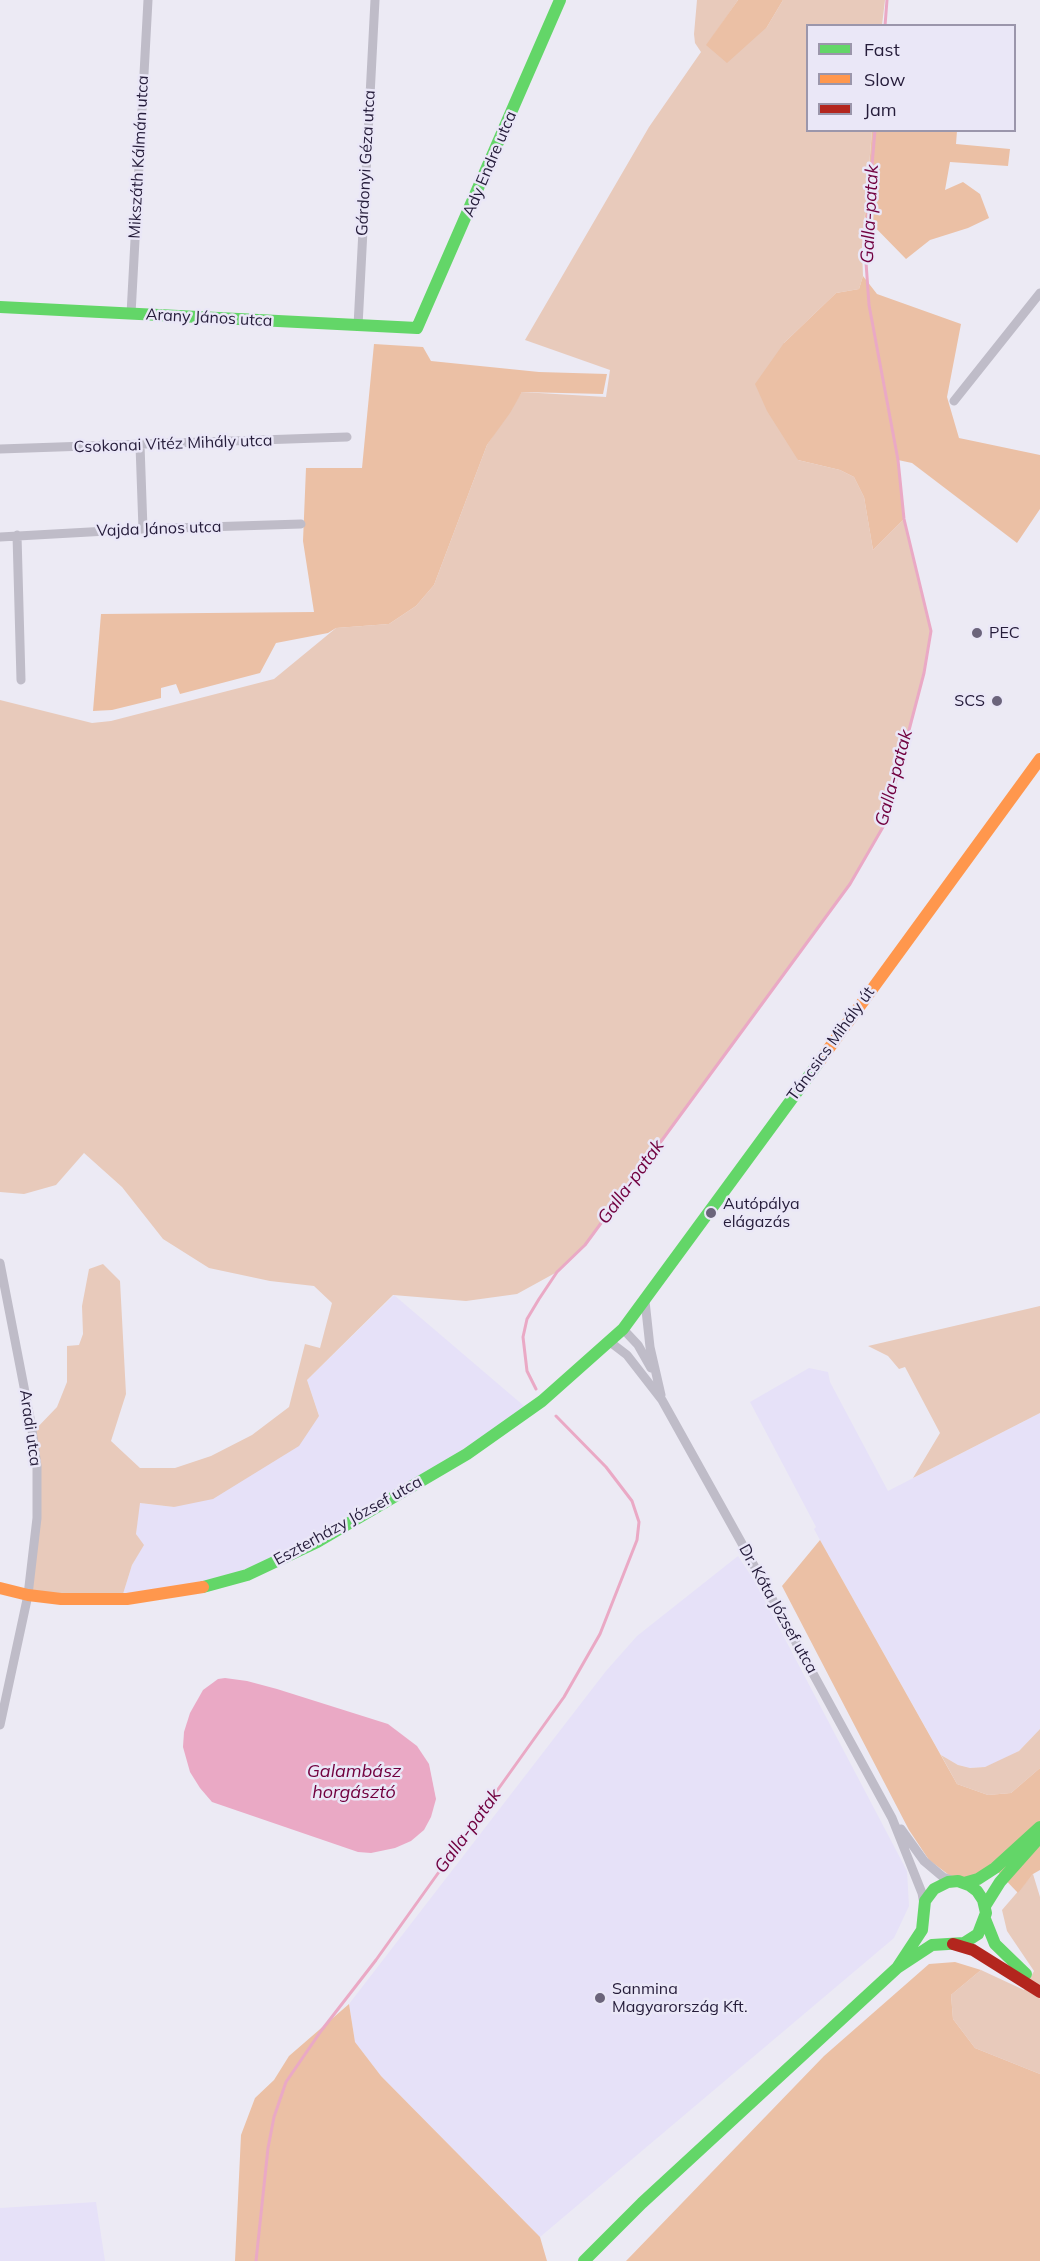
<!DOCTYPE html>
<html>
<head>
<meta charset="utf-8">
<style>
	body { margin:0 }
	#map { position:relative; width:1040px; height:2261px; overflow:hidden; background:#eceaf4; font-family:Mulish,sans-serif }
	canvas { display:block }
	.legend { position:absolute; left:806px; top:24px; width:210px; height:108px; box-sizing:border-box; background:#eae7f7; border:2px solid #9b96ab; margin:0; padding:8px 10px; list-style:none; font-size:18px; color:#251c3a }
	.legend li { display:flex; align-items:center; gap:12px; height:30px }
	.legend b { width:30px; border:2px solid #9b96ab }
</style>
</head>
<body>
<div id="map">
<canvas width="1040" height="2261"></canvas>
<ul class="legend">
<li><b style="height:8px;background:#63d668"></b>Fast</li>
<li><b style="height:8px;background:#ff974d"></b>Slow</li>
<li><b style="height:8px;background:#b3261e"></b>Jam</li>
</ul>
</div>
<script>
const g = document.querySelector('canvas').getContext('2d');
g.lineJoin = 'round';
function paint(path, color) { g.fillStyle = color; g.fill(path, 'evenodd'); }
const poly = rows => new Path2D(rows.map(r => 'M' + r).join(''));
function strokePath(path, color, width, dash) { g.strokeStyle = color; g.lineWidth = width; g.lineCap = dash ? 'butt' : 'round'; g.setLineDash(dash || []); g.stroke(path); }
function write(font, color, halo, rows, align = 'center') {
  g.font = font + ' Mulish,sans-serif'; g.lineWidth = 5; g.setLineDash([]); g.textBaseline = 'middle'; g.strokeStyle = halo; g.fillStyle = color; for (const [text, x, y, turn = 0] of rows) {
    g.save(); g.translate(x, y); g.rotate((+turn || 0) * Math.PI / 180); g.textAlign = isNaN(turn) ? turn : align; if (halo) g.strokeText(text, 0, 0); g.fillText(text, 0, 0); g.restore();
  }
}
const built = poly([
	[394,1295,524,1406,494,1430,409,1483,310,1539,242,1571,183,1586,123,1594,132,1565,143,1545,136,1534,139,1503,174,1507,319,1416,307,1380],
	[809,1368,828,1372,830,1382,888,1491,1040,1413,1040,1729,1019,1751,1002,1761,985,1767,970,1768,958,1765,941,1755,820,1540,814,1529,816,1527,750,1402],
	[738,1556,754,1580,907,1871,909,1906,894,1938,540,2237,381,2076,355,2042,349,2004,606,1671,637,1636],
	[96,2202,105,2261,0,2261,0,2208]
]);
const green = poly([
	[697,0,738,0,707,45,767,27,783,0,885,0,882,25,808,26,808,130,872,131,862,249,863,276,859,289,836,293,784,343,798,460,840,470,854,477,864,497,873,550,904,519,931,631,924,673,883,827,850,884,585,1245,557,1272,517,1294,466,1301,393,1295,307,1380,319,1416,299,1446,213,1499,174,1507,140,1503,136,1534,144,1545,132,1565,123,1594,28,1595,37,1518,33,1432,57,1407,67,1382,67,1346,79,1345,83,1334,82,1306,89,1269,103,1264,120,1281,126,1394,111,1441,140,1468,175,1468,211,1456,252,1435,289,1407,305,1344,320,1348,332,1303,314,1286,270,1281,209,1268,163,1239,122,1187,84,1153,56,1185,24,1194,0,1192,0,700,92,723,111,721,274,679,336,628,389,624,416,606,434,585,487,445,522,392,606,397,610,370,525,340,649,127,701,52,695,43,694,34],
	[1040,1306,1040,1413,913,1478,940,1433,905,1367,899,1369,888,1356,868,1346],
	[1040,1729,1040,1768,1011,1793,988,1795,957,1784,941,1755,958,1765,970,1768,985,1767,1019,1751],
	[1033,1874,1040,1897,1040,2074,975,2048,953,2019,951,1995,981,1970,1024,1990,1034,1971,1007,1931,1002,1910]
]);
const forest = poly([
	[738,0,783,0,767,27,727,63,706,45],
	[872,131,957,131,956,144,1010,149,1008,166,950,162,945,190,963,182,980,194,989,218,968,228,930,240,906,259,865,217],
	[863,276,877,294,961,324,947,397,959,438,1040,455,1040,509,1017,543,912,463,898,460,904,519,873,550,864,497,854,477,840,470,798,460,767,411,755,384,784,343,836,293,859,289],
	[374,344,423,347,431,361,539,372,607,374,603,394,522,392,510,413,487,445,434,585,416,606,389,624,336,628,328,633,276,643,260,673,180,694,176,684,161,688,161,698,112,710,93,711,101,614,314,612,303,541,306,468,362,468],
	[820,1540,957,1784,988,1795,1011,1793,1040,1768,1040,1870,1033,1874,1018,1893,995,1869,980,1878,953,1878,929,1860,909,1830,782,1586],
	[955,1962,981,1970,951,1995,953,2019,975,2048,1040,2074,1040,2261,626,2261,824,2056,929,1964],
	[349,2004,355,2042,381,2076,540,2237,547,2261,235,2261,241,2135,255,2098,274,2080,289,2056]
]);
const water = poly([
	[225,1678,247,1681,277,1689,388,1724,417,1746,429,1764,436,1799,431,1817,424,1830,411,1841,395,1848,371,1853,358,1852,212,1802,200,1788,190,1772,183,1747,184,1732,190,1713,203,1690,218,1679]
]);
const stream = poly([
	[885,26,887,0],
	[536,1389,527,1371,523,1337,527,1319,539,1299,557,1272,585,1245,850,884,883,827,892,795,924,673,931,631,904,519,898,460,869,305,865,248,875,130],
	[256,2261,268,2148,274,2117,286,2082,321,2031,376,1960,564,1697,600,1634,637,1540,639,1522,632,1501,606,1467,556,1416]
]);
const street = poly([
	[131,314,148,0],
	[358,326,375,0],
	[954,401,1040,293],
	[140,445,143,529],
	[0,449,347,437],
	[17,535,21,680],
	[0,537,143,529,301,524],
	[0,1263,31,1423,37,1466,37,1518,28,1595,0,1725],
	[645,1301,650,1347,661,1395],
	[623,1329,638,1345,651,1368],
	[610,1342,627,1355,662,1400,740,1540,892,1818,922,1893,924,1904],
	[901,1829,924,1861,943,1877,953,1881]
]);
const fast = poly([
	[0,307,417,328,560,0],
	[203,1587,247,1575,317,1542,467,1454,542,1401,623,1329,819,1062],
	[964,1883,978,1879,995,1868,1040,1827],
	[985,1906,1000,1882,1040,1837],
	[985,1919,995,1944,1026,1974],
	[584,2261,642,2203,897,1968,932,1945,964,1943,978,1934,986,1913,983,1900,977,1891,969,1885,958,1881,948,1882,934,1889,925,1901,922,1930,897,1968]
]);
const slow = poly([
	[819,1062,1040,759],
	[0,1588,28,1595,61,1599,127,1599,203,1587]
]);
const jam = poly([
	[953,1944,973,1950,1040,1992]
]);
const markers = [
	[977,633,6,"#6b647b"],
	[997,701,6,"#6b647b"],
	[711,1213,6,"#6b647b"],
	[600,1998,6,"#6b647b"]
];
const streetNames = [
	["Mikszáth Kálmán utca",139,157,-87],
	["Gárdonyi Géza utca",366,163,-87],
	["Ady Endre utca",490,164,-67],
	["Arany János utca",209,318,3],
	["Csokonai Vitéz Mihály utca",173,444,-2],
	["Vajda János utca",159,529,-2],
	["Táncsics Mihály út",831,1044,-54],
	["Aradi utca",30,1428,82],
	["Eszterházy József utca",348,1521,-29],
	["Dr. Kóta József utca",778,1609,61]
];
const poiNames = [
	["PEC",989,633],
	["SCS",985,701,"right"],
	["Autópálya",723,1204],
	["elágazás",723,1222],
	["Sanmina",612,1989],
	["Magyarország Kft.",612,2007]
];
const waterNames = [
	["Galla-patak",870,214,-87],
	["Galla-patak",894,778,-75],
	["Galla-patak",631,1182,-54],
	["Galambász",354,1772],
	["horgásztó",354,1793],
	["Galla-patak",468,1831,-54]
];
paint(built, '#e6e1f8');
paint(green, '#e8cabb');
paint(forest, '#ebc0a5');
paint(water, '#eaa9c5');
strokePath(stream, '#eaa9c5', 3);
strokePath(street, '#bfbcc8', 9);
strokePath(fast, '#63d668', 12);
strokePath(slow, '#ff974d', 12);
strokePath(jam, '#b3261e', 12);
for (const [x, y, r, color] of markers) { const dot = new Path2D(); dot.arc(x, y, r, 0, 2 * Math.PI); g.fillStyle = color; g.fill(dot); strokePath(dot, '#eae7f7', 2); }
write('16px', '#251c3a', '#eae7f7', streetNames);
write('16px', '#251c3a', '#eae7f7', poiNames, 'left');
write('italic 18px', '#71003f', '#eae7f7', waterNames);
</script>
</body>
</html>
